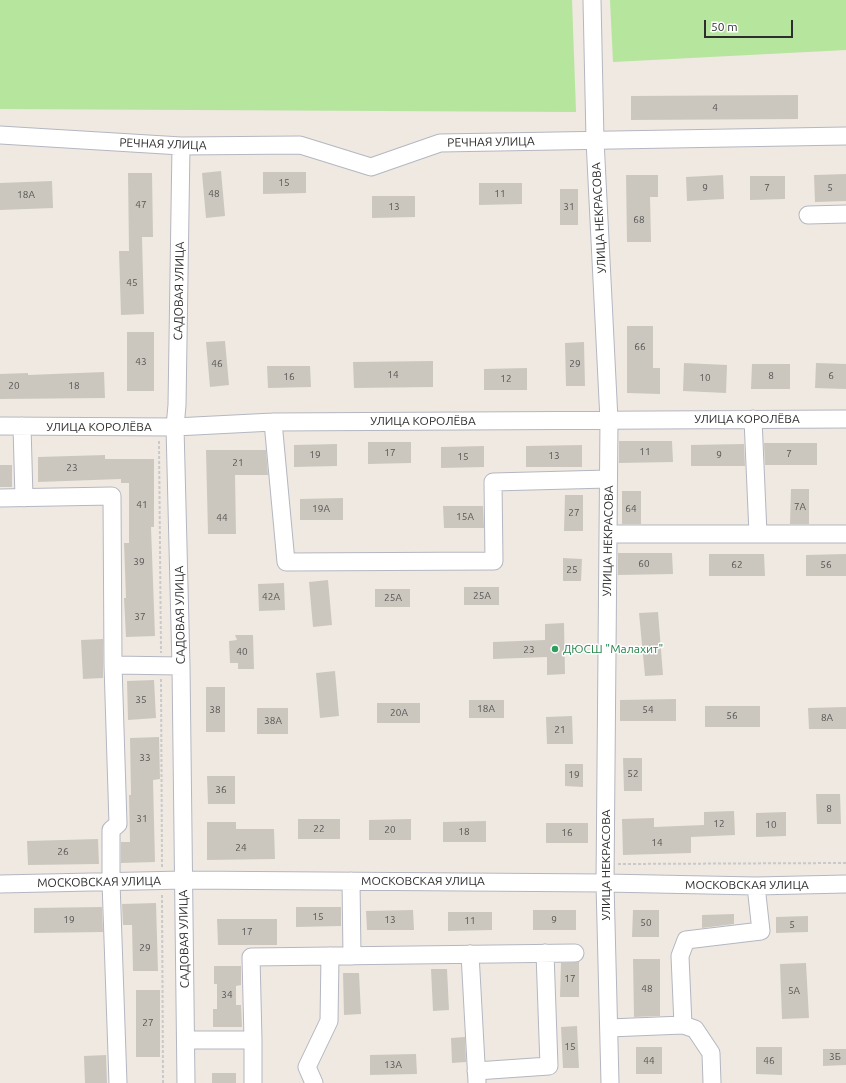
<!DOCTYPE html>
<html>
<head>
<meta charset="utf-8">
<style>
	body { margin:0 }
	#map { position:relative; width:846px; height:1083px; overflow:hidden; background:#efe9e1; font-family:Ubuntu,sans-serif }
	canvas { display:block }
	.scale { position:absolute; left:704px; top:20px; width:89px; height:18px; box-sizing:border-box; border:2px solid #2e2e2e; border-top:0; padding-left:5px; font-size:12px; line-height:14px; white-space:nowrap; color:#2e2e2e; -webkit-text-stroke:3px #fff; paint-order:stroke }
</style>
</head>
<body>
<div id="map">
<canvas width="846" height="1083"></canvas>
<div class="scale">50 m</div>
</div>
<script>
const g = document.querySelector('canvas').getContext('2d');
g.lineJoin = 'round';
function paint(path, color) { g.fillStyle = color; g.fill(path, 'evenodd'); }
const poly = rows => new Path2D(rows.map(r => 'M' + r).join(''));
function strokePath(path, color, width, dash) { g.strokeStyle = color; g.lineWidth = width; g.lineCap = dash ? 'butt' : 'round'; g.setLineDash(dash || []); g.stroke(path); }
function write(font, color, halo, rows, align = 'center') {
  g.font = font + ' Ubuntu,sans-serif'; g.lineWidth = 3; g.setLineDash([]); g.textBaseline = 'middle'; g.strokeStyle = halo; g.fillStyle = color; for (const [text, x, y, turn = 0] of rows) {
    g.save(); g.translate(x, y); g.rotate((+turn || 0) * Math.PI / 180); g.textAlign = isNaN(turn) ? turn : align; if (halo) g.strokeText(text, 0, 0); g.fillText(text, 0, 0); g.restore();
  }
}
const green = poly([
	[0,0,572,0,576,112,0,109],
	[610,0,846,0,846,50,613,62]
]);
const building = poly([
	[798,95,798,119,631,120,631,96],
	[221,171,225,216,206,218,202,173],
	[263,172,306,172,306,193,263,194],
	[128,173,152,173,153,237,142,237,144,314,121,315,119,251,129,251],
	[846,174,846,201,815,202,814,175],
	[626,175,658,175,658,197,650,197,651,242,627,242],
	[723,175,724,199,687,201,686,177],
	[750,176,785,176,785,199,750,200],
	[52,181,53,208,0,210,0,183],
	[479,183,522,183,522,204,479,205],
	[560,189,578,189,578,225,560,225],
	[372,196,415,196,415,217,372,218],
	[627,326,653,326,653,368,660,368,660,394,627,393],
	[127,332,154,332,154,391,127,391],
	[225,341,229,385,210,387,206,342],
	[584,342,585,386,566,386,565,343],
	[433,361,433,387,354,388,353,362],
	[684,363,727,365,726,393,683,391],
	[816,363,846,364,846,389,815,388],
	[752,364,790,364,790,389,751,389],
	[267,366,310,366,311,387,268,388],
	[527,368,527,390,484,390,484,369],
	[104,372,105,398,0,399,0,374,28,373,28,375],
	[619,441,672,441,673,462,619,463],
	[368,442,411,442,411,463,368,464],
	[764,443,817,443,817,465,765,465],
	[337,444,337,466,294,467,294,445],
	[744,444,745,466,691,466,691,445],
	[582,445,582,467,526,467,526,446],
	[484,446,484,467,441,468,441,447],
	[206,450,266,450,268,475,235,475,236,534,208,534],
	[105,455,105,459,154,459,154,527,151,527,155,636,126,637,124,598,126,598,124,543,129,543,129,483,121,483,121,479,38,482,38,457],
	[0,465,12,465,12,487,0,487],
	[791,489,809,489,809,524,790,524],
	[622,491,641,491,641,524,622,524],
	[565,495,583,495,583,531,564,531],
	[343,498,343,520,300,520,300,499],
	[443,506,483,506,484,528,444,528],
	[618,553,672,553,673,574,618,575],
	[709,554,764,554,765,576,709,576],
	[846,554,846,576,806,576,806,555],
	[563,558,582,559,581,581,563,581],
	[328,580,332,625,313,627,309,582],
	[284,583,285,610,259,611,258,584],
	[464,587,499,587,499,605,464,605],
	[375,589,410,589,410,607,375,607],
	[658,612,663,675,645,676,639,613],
	[564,623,565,674,547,675,547,657,493,659,493,642,545,640,545,624],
	[235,635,253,635,254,669,238,669,238,663,230,663,229,641,237,640],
	[103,639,103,678,83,679,81,640],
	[335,671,339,716,320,718,316,673],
	[154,680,156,718,128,720,127,681],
	[206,687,225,687,225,732,206,732],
	[676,699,676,721,620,721,620,700],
	[469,700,504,700,504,718,469,718],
	[377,703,420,703,420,723,377,723],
	[705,706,760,706,760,727,705,727],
	[846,707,846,729,809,729,808,708],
	[257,708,288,708,288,734,257,734],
	[572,716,573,744,547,744,546,717],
	[159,737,160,779,153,780,155,862,121,863,121,842,130,842,129,795,131,795,130,738],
	[623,758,642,758,642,791,624,791],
	[565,764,583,764,583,787,565,786],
	[207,776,235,776,235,804,208,804],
	[816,794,840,794,841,824,817,824],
	[734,811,735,835,691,837,691,853,623,855,622,819,654,818,654,827,704,825,704,812],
	[786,812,786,836,756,837,756,813],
	[298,819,340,819,340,839,298,839],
	[411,819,411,840,369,840,369,820],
	[486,821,486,842,443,842,443,822],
	[207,822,236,822,236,829,274,829,275,859,207,860],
	[546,823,588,823,588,843,546,843],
	[98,839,99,864,28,865,27,841],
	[156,903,158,971,133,971,132,925,123,925,122,904],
	[102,907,103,932,34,933,34,908],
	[296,907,341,907,341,926,296,927],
	[413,910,414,930,367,930,366,911],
	[533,910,576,910,576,930,533,930],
	[633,910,659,910,659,937,632,937],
	[448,912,492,912,492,930,448,931],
	[734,914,734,924,702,928,702,915],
	[808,916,808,932,776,933,776,917],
	[217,919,277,919,277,945,218,945],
	[633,959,660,959,660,1016,634,1017],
	[579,962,579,997,560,997,561,963],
	[806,963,809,1018,782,1019,780,964],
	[214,966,241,966,241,985,236,986,236,1005,241,1005,242,1027,213,1027,213,1009,217,1009,217,984,214,984],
	[431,969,447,969,449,1010,433,1011],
	[343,973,359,973,361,1014,344,1015],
	[136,990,160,990,160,1057,136,1057],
	[577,1026,579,1068,563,1068,561,1027],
	[465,1037,466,1062,452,1063,451,1038],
	[636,1047,662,1047,662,1074,636,1074],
	[756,1047,782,1047,782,1075,756,1074],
	[823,1049,846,1049,846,1065,823,1066],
	[416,1054,417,1074,370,1075,370,1055],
	[106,1055,107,1083,85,1083,84,1056],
	[212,1073,236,1073,236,1083,212,1083]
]);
const path = poly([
	[159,441,161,653],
	[161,679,162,867],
	[618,864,846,863],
	[162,895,163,1083]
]);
const minor = poly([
	[592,0,595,140,609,420,605,883,610,1083],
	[0,135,181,146,300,145,371,167,440,143,846,136],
	[181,146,177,405,175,427,181,666,186,1083],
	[808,215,846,214],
	[753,419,758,534],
	[273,422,286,562,494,561,493,482,608,479],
	[0,426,175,427,273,422,846,419],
	[22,426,24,498],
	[0,498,112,496,113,665,118,824,111,830,111,882,118,1083],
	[608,534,846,534],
	[113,665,181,666],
	[351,881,352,956],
	[0,884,184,880,605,883,756,886,846,884],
	[470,954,477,1082],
	[683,1025,695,1029,711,1053,712,1083],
	[609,1028,683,1025,680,956,686,940,761,931,756,886],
	[186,1040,253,1040,253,1083],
	[253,1040,251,957,575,953],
	[476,1071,549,1066,545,953],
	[314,1083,307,1067,329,1021,330,956]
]);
const markers = [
	[555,649,4,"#2e9e5b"]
];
const numberNames = [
	["4",715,108],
	["15",284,183],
	["9",705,188],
	["7",767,188],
	["5",830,188],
	["48",214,194],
	["11",500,194],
	["18А",26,195],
	["47",141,205],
	["13",394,207],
	["31",569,207],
	["68",639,220],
	["45",132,283],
	["66",640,347],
	["43",141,362],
	["46",217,364],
	["29",575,364],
	["14",393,375],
	["8",771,376],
	["6",831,376],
	["16",289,377],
	["10",705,378],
	["12",506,379],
	["20",14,386],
	["18",74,386],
	["11",645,452],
	["17",390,453],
	["7",789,454],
	["19",315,455],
	["9",719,455],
	["13",554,456],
	["15",463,457],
	["21",238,463],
	["23",72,468],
	["41",142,505],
	["7А",800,507],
	["19А",321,509],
	["64",631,509],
	["27",574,513],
	["15А",465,517],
	["44",222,518],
	["39",139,562],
	["60",644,564],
	["62",737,565],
	["56",826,565],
	["25",572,570],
	["25А",482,596],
	["42А",271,597],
	["25А",393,598],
	["37",140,617],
	["23",529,650],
	["40",242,652],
	["35",141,700],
	["18А",486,709],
	["38",215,710],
	["54",648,710],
	["20А",399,713],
	["56",732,716],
	["8А",827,718],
	["38А",273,721],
	["21",560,730],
	["33",145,758],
	["52",633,774],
	["19",574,775],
	["36",221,790],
	["8",829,809],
	["31",142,819],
	["12",719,824],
	["10",771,825],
	["22",319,829],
	["20",390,830],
	["18",464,832],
	["16",567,833],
	["14",657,843],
	["24",241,848],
	["26",63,852],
	["15",318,917],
	["19",69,920],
	["13",390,920],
	["9",554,920],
	["11",470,921],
	["50",646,923],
	["5",792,925],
	["17",247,932],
	["29",145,948],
	["17",570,979],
	["48",647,989],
	["5А",794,991],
	["34",227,995],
	["27",148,1023],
	["15",570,1047],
	["3Б",835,1057],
	["44",649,1061],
	["46",769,1061],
	["13А",393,1065]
];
const streetNames = [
	["РЕЧНАЯ УЛИЦА",491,142,-1],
	["РЕЧНАЯ УЛИЦА",163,144,2],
	["УЛИЦА НЕКРАСОВА",599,218,-93],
	["САДОВАЯ УЛИЦА",179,291,-89],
	["УЛИЦА КОРОЛЁВА",747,419],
	["УЛИЦА КОРОЛЁВА",423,421],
	["УЛИЦА КОРОЛЁВА",99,427],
	["УЛИЦА НЕКРАСОВА",608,541,-89],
	["САДОВАЯ УЛИЦА",180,615,-91],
	["УЛИЦА НЕКРАСОВА",606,865,-90],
	["МОСКОВСКАЯ УЛИЦА",423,881],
	["МОСКОВСКАЯ УЛИЦА",99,882,-1],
	["МОСКОВСКАЯ УЛИЦА",747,885],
	["САДОВАЯ УЛИЦА",184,939,-91]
];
const leisureNames = [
	["ДЮСШ \"Малахит\"",563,649]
];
paint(green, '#b6e59e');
paint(building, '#cbc7bf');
strokePath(minor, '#b4b7c1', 19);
strokePath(path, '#c9c9c9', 2, [3, 2]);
strokePath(minor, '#fff', 17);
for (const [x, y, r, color] of markers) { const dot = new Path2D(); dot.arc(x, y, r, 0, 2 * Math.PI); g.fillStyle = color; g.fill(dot); strokePath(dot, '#fff', 1.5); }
write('10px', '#555452', null, numberNames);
write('12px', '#2e2e2e', '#fff', streetNames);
write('12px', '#27864d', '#fff', leisureNames, 'left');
</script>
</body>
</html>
